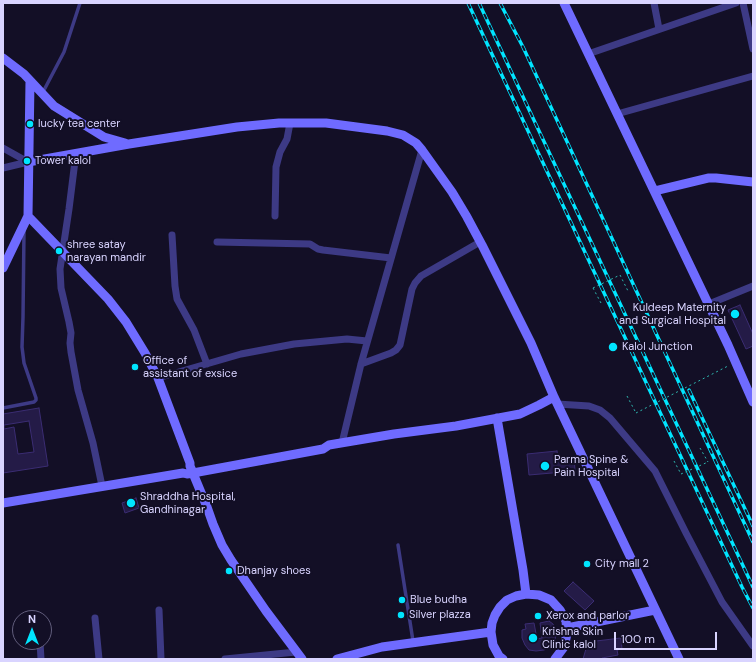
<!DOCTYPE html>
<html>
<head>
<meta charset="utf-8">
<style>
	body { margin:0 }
	#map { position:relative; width:756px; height:662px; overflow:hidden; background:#130f26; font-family:"DM Sans",sans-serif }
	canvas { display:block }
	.frame { position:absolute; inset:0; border:4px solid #d9d4ff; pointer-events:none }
	.north { position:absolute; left:12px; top:610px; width:40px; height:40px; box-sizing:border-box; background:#130f26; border:1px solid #625e7d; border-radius:50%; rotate:0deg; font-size:11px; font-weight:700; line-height:16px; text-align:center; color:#d9d4ff }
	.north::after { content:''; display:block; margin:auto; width:14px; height:18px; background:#00e5ff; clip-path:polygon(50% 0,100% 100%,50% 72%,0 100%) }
	.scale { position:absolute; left:614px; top:632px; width:103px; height:18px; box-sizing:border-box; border:2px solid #d9d4ff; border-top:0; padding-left:5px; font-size:12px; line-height:14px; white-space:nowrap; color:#d9d4ff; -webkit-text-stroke:3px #130f26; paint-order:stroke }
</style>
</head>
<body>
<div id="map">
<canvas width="756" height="662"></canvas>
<div class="frame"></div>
<div class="north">N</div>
<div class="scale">100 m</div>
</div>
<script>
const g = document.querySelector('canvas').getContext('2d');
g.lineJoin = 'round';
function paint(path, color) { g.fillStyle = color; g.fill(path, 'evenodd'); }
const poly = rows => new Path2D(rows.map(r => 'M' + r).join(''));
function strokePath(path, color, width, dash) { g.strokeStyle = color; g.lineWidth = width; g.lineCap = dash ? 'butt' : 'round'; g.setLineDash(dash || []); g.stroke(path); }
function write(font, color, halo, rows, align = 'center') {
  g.font = font + ' "DM Sans",sans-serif'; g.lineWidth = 4; g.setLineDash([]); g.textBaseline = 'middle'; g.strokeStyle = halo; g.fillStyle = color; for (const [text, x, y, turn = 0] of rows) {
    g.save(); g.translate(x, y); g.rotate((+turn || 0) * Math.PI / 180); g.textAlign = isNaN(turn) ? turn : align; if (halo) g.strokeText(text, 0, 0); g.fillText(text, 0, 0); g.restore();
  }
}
const building = poly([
	[740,305,753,334,753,346,746,349,728,310,740,305],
	[39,408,48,466,3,473,3,414,39,408],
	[29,421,34,452,18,454,14,427,4,429,4,425,29,421],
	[557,451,558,459,574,457,575,471,529,475,527,454,557,451],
	[136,498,139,508,125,513,122,503,136,498],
	[573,582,594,601,585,610,564,591,573,582],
	[549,621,553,624,555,629,556,634,555,640,552,646,544,650,536,651,529,650,525,645,522,638,522,630,526,629,525,624,534,623,537,639,542,638,540,623,549,621],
	[621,638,622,649,617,650,618,655,602,658,601,659,583,659,588,642,621,638]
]);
const path = poly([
	[620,275,628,291],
	[593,288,601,303],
	[627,396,636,413],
	[700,448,708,462],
	[674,461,681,474]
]);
const lane = poly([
	[43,92,64,52,80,3],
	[3,408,34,402,36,400,36,398,24,363,22,347,23,317,24,231],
	[398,545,413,641]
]);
const street = poly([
	[654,3,659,29],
	[743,3,753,49],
	[588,54,736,3],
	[617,114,753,76],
	[3,148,28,162],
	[76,153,69,209,60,269,61,288,69,322,71,333,70,343,71,352,78,390,93,443,102,486],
	[3,168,28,162],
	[275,216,276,167,280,152,287,139,290,123],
	[172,235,175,286,177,299,194,330,207,364],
	[217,242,310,244,318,249,323,250,391,258],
	[709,304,753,286],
	[361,364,391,353,396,350,400,345,412,289,415,283,421,276,480,242],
	[158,378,241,354,294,344,347,339,367,341],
	[557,404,589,406,600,410,610,418,655,471,686,533,722,602,753,646],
	[342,443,361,364,422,150],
	[159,610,161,659],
	[95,618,99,659],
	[40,642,41,659],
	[225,659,296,652]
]);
const secondary = poly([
	[564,3,728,345,753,402],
	[3,58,24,74,54,106,104,137,125,143],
	[30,81,28,216,108,299,126,322,145,353,158,378,190,463,190,466,207,507,213,524,222,545,231,560,266,611,302,659],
	[28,162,129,144,237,127,279,123,326,123,387,131,403,135,416,143,422,150,452,192,467,217,482,245,531,343,554,397,679,659],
	[654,191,708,178,716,178,753,182],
	[3,268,28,216],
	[497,418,523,570,526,594],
	[3,503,183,473,187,474,193,473,323,449,329,445,394,434,456,426,520,414,539,405,554,397],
	[567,628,655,610],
	[337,659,382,647,491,632],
	[503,659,499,656,493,645,491,632,492,623,495,615,500,607,507,600,516,596,526,594,539,595,551,600,560,610,566,621,567,634,564,647,555,659]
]);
const rail = poly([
	[468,3,742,587,753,608],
	[479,3,753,587],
	[500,3,523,47,753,542],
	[689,390,753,526]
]);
const pathBridge = poly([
	[593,288,620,275],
	[636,413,728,366],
	[681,474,708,462]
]);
const markers = [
	[30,124,4,"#00e5ff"],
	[27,161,4,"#00e5ff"],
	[59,251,4,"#00e5ff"],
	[735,314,5,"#00e5ff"],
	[613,347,5,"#00e5ff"],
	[135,367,4,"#00e5ff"],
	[545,466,5,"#00e5ff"],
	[131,503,5,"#00e5ff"],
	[587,564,4,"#00e5ff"],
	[229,571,4,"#00e5ff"],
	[402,600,4,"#00e5ff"],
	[401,615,4,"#00e5ff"],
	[538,616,4,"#00e5ff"],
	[533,638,5,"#00e5ff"]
];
const poiNames = [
	["lucky tea center",38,124],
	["Tower kalol",35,161],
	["shree satay",67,245],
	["narayan mandir",67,258],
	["Kuldeep Maternity",726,308,"right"],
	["and Surgical Hospital",726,321,"right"],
	["Kalol Junction",622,347],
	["Office of",143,361],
	["assistant of exsice",143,374],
	["Parma Spine &",554,460],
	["Pain Hospital",554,473],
	["Shraddha Hospital,",140,497],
	["Gandhinagar",140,510],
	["City mall 2",595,564],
	["Dhanjay shoes",237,571],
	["Blue budha",410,600],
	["Silver plazza",409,615],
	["Xerox and parlor",546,616],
	["Krishna Skin",542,632],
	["Clinic kalol",542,645]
];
paint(building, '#241b47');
strokePath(building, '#3b2d73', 1);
strokePath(path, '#2fb8b0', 1, [2, 3]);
strokePath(lane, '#3d3a85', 3.5);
strokePath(street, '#3d3a85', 7);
strokePath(secondary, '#6f6bff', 9);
strokePath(rail, '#00e5ff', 3.5);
strokePath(rail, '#130f26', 2, [6]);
strokePath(pathBridge, '#2fb8b0', 1, [2, 3]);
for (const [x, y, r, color] of markers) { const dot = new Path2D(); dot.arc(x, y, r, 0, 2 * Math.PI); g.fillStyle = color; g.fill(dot); strokePath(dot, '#130f26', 1.5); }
write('11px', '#d9d4ff', '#130f26', poiNames, 'left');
</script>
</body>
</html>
